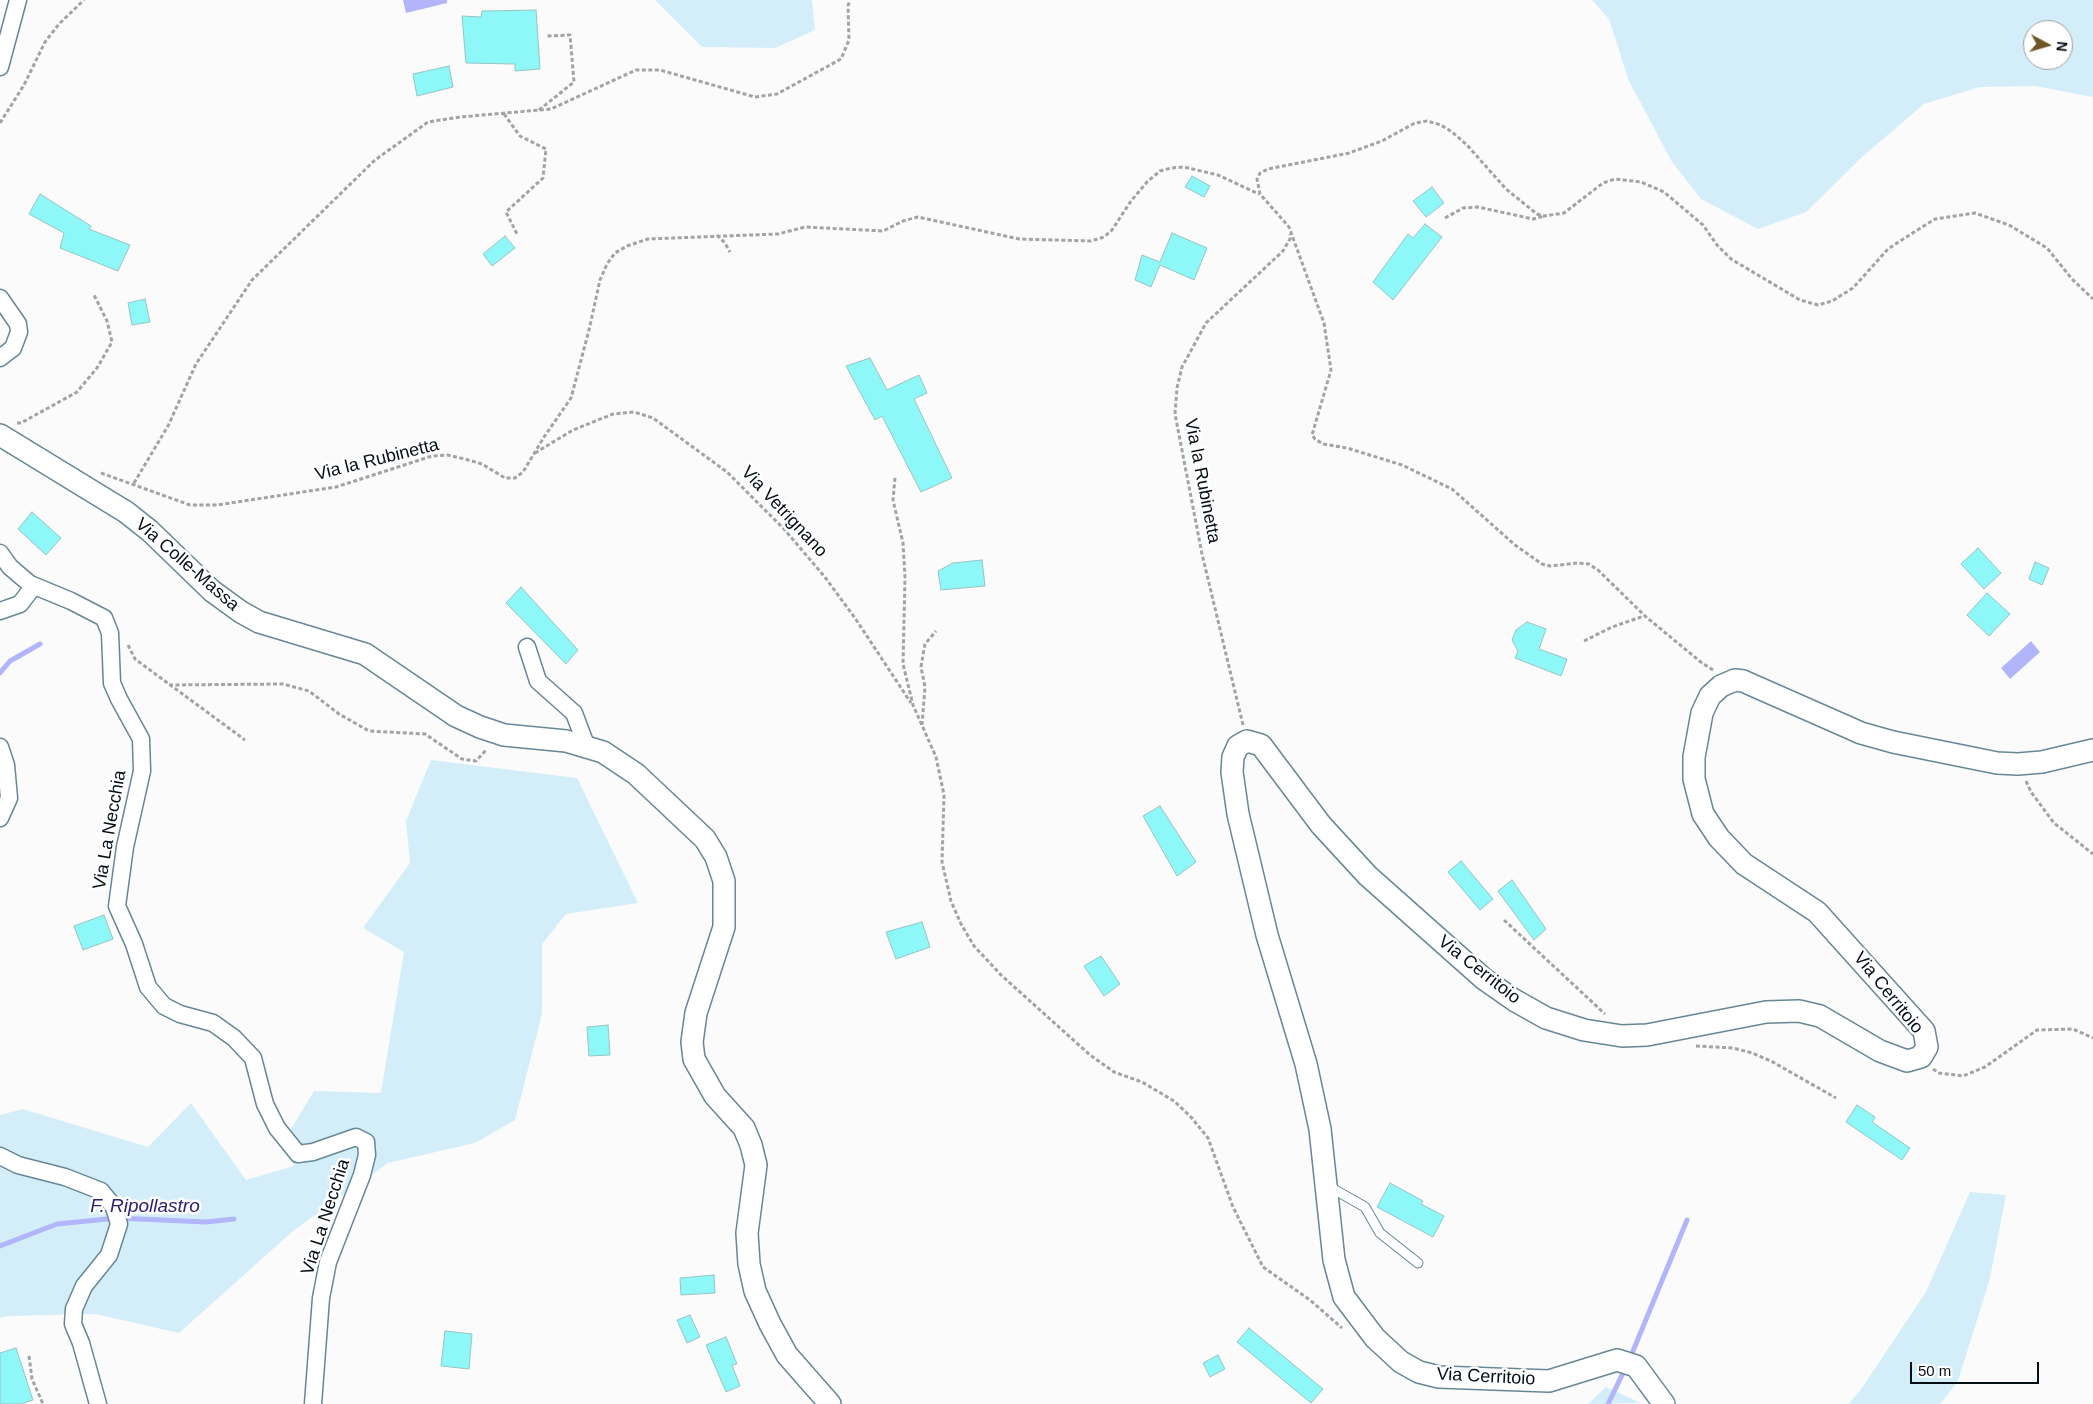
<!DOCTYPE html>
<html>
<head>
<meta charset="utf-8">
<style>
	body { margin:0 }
	#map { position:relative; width:2093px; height:1404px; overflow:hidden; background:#fbfbfb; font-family:Arial,sans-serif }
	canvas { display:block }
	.north { position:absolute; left:2023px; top:20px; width:50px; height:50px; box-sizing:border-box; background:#fff; border:1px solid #9b9fa1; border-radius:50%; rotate:96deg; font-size:14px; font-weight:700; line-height:20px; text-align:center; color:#040f14 }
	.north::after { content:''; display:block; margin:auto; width:18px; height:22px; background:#705728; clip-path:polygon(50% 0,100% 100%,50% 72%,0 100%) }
	.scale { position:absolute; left:1910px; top:1362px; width:129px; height:22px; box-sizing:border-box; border:2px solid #040f14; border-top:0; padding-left:6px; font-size:15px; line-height:18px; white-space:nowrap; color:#040f14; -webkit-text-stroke:4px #fff; paint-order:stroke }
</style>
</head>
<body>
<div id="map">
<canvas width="2093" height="1404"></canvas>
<div class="north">N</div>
<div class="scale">50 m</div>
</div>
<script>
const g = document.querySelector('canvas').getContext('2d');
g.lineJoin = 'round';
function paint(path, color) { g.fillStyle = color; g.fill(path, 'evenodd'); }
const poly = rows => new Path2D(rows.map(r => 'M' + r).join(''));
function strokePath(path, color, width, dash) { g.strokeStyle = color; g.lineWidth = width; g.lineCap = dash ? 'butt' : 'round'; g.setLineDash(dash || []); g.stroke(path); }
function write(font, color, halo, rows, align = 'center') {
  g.font = font + ' Arial,sans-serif'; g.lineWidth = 5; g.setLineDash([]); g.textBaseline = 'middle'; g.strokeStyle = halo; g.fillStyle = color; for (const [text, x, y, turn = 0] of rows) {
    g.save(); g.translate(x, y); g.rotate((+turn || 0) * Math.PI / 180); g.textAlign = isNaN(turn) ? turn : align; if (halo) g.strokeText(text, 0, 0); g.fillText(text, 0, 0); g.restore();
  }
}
const green = poly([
	[655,0,812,0,815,30,775,48,702,47],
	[1592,0,2093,0,2093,97,2035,86,1980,87,1924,104,1863,156,1806,212,1758,229,1701,199,1672,162,1629,81,1609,19],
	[2033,30,2063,30,2063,60,2033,60],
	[431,760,577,778,638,903,566,914,542,944,542,1014,515,1120,475,1143,388,1163,293,1231,179,1333,95,1314,7,1316,0,1318,0,1115,23,1109,148,1147,191,1103,246,1180,294,1166,282,1144,314,1091,381,1093,404,952,363,928,410,863,406,821],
	[1970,1192,2006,1195,1990,1278,1958,1381,1940,1404,1849,1404,1862,1388,1926,1292],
	[1606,1387,1641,1403,1588,1404]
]);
const water = poly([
	[403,0,447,0,447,3,406,13],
	[2031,641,2040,652,2010,679,2001,668]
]);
const stream = poly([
	[0,673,10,661,40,644],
	[0,1246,57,1224,117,1218,206,1222,234,1219],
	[1633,1351,1687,1220],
	[1608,1404,1623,1373]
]);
const building = poly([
	[536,10,540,69,515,71,515,64,466,63,462,16,481,17,482,11,536,10],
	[449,66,453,87,417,96,413,74,449,66],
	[1192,176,1210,186,1204,197,1185,187,1192,176],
	[1432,187,1444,203,1426,217,1413,201,1432,187],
	[40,194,91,226,89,229,130,245,118,271,60,248,64,233,29,214,40,194],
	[1425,224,1442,237,1393,300,1373,282,1408,234,1413,238,1425,224],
	[1172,233,1207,248,1194,280,1160,265,1151,287,1135,280,1142,255,1160,262,1172,233],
	[505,236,515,248,492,266,483,254,505,236],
	[145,299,150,322,132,325,128,303,145,299],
	[870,358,887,390,919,375,927,393,914,399,952,478,921,492,882,416,875,420,846,366,870,358],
	[32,512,61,538,46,555,18,529,32,512],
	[1978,548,2001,573,1984,589,1961,564,1978,548],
	[982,560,985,586,941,590,938,571,953,563,982,560],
	[2035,562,2049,568,2042,585,2029,579,2035,562],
	[521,587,578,650,566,664,506,603,521,587],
	[1987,593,2010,614,1989,636,1967,615,1987,593],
	[1527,622,1546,629,1539,649,1567,659,1561,676,1515,658,1518,651,1512,640,1516,630,1527,622],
	[1160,806,1196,862,1177,876,1143,816,1160,806],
	[1461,861,1493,899,1480,910,1448,872,1461,861],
	[1512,880,1546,929,1534,940,1498,891,1512,880],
	[104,915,113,939,83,950,74,926,104,915],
	[922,922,930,947,896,959,886,932,922,922],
	[1101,956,1120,984,1104,996,1084,966,1101,956],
	[608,1025,610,1055,589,1056,587,1027,608,1025],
	[1857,1105,1875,1117,1872,1122,1910,1148,1902,1160,1846,1122,1857,1105],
	[1390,1183,1423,1201,1421,1204,1444,1216,1433,1237,1377,1207,1390,1183],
	[714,1275,715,1293,681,1295,680,1278,714,1275],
	[690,1315,700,1337,687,1343,677,1320,690,1315],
	[1249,1328,1323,1389,1311,1403,1237,1342,1249,1328],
	[445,1331,472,1334,469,1369,441,1366,445,1331],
	[726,1337,737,1364,732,1365,740,1386,726,1392,706,1345,726,1337],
	[16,1348,33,1400,21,1404,0,1404,0,1353,16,1348],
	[1218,1355,1225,1369,1210,1377,1203,1363,1218,1355]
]);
const path = poly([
	[539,110,574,82,570,35,545,36],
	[504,114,520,136,546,149,543,178,506,212,517,234],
	[0,123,24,85,45,42,59,24,84,0],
	[1445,218,1463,208,1478,207,1533,219,1544,216],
	[717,235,725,243,730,252],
	[17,423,21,423,77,392,97,368,112,342,107,321,94,295],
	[535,453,573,430,613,414,634,412,653,418,727,472,784,529,824,576,855,618,911,703],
	[101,473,190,505,217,505,336,487,432,456,447,455,465,459,482,464,505,478,515,478,523,472,544,437,571,398,589,330,600,280,607,264,615,253,627,246,648,239,778,234,805,227,883,231,903,221,918,217,1019,239,1091,241,1104,237,1112,230,1131,201,1147,182,1160,171,1171,168,1184,167,1218,175,1259,194],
	[895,478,893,500,903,543,905,577,903,664,913,705,936,757,944,795,942,862,951,901,961,924,974,946,1001,975,1090,1055,1114,1072,1142,1082,1174,1101,1191,1117,1208,1138,1233,1207,1263,1267,1310,1300,1342,1328],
	[134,483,168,426,196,364,252,280,375,160,428,122,460,117,551,109,636,70,660,70,755,97,777,94,841,59,849,40,848,6,850,0],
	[1584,641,1612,627,1644,616],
	[128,645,135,659,245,740],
	[1713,670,1702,663,1645,616,1598,570,1589,564,1578,563,1550,566,1542,564,1515,545,1452,489,1402,465,1347,448,1323,444,1315,439,1312,435,1331,370,1324,323,1289,227,1260,194,1257,179,1260,173,1268,169,1349,153,1382,141,1415,123,1427,121,1441,125,1452,132,1467,145,1506,189,1537,214,1544,216,1564,213,1603,183,1615,179,1641,182,1664,192,1703,225,1717,245,1731,259,1800,300,1818,305,1832,301,1853,288,1888,249,1911,234,1935,219,1975,213,2009,225,2047,248,2072,279,2093,299],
	[169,685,283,684,309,691,339,714,369,731,425,734,462,759,476,761,487,749],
	[922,725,925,687,921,667,923,655,925,644,936,631],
	[1243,725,1202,554,1175,414,1177,388,1182,367,1206,323,1283,251,1290,239,1290,234],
	[2026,781,2031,792,2054,823,2093,854],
	[1504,920,1605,1014],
	[1696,1046,1733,1048,1752,1053,1771,1061,1836,1098],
	[1933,1069,1939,1073,1963,1076,1985,1067,2037,1030,2073,1029,2093,1038],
	[29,1356,32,1379,43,1404]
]);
const service = poly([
	[1328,1186,1365,1207,1380,1233,1418,1263]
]);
const minor = poly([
	[0,67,18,0],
	[0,298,18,324,19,332,13,348,0,358],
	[0,553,10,567,30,584,71,601,104,618,110,633,112,683,119,699,141,739,142,771,125,847,117,906,134,944,148,987,164,1006,180,1014,213,1023,234,1038,253,1058,265,1104,277,1128,298,1154,313,1152,356,1137,366,1142,367,1155,362,1175,328,1262,321,1298,313,1404],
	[0,611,20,604,30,591,30,584],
	[527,647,538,681,574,713,586,745],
	[0,747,6,765,9,798,0,818],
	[0,1156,18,1165,65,1177,101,1191,114,1207,119,1224,109,1255,84,1286,74,1309,73,1324,81,1343,98,1404]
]);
const tertiary = poly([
	[0,435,126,512,150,531,212,591,241,612,259,622,365,654,456,716,480,727,504,735,566,741,603,752,636,774,705,839,716,857,724,881,724,927,696,1013,692,1042,694,1059,715,1096,744,1128,751,1145,756,1165,747,1233,749,1264,755,1291,770,1324,787,1355,830,1404],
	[1664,1404,1636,1366,1617,1360,1549,1381,1439,1377,1419,1372,1401,1362,1375,1338,1344,1297,1334,1260,1320,1129,1306,1064,1267,935,1238,814,1232,772,1233,757,1238,746,1247,741,1261,745,1321,825,1368,876,1484,979,1514,1000,1546,1018,1584,1030,1622,1036,1647,1035,1766,1012,1799,1011,1820,1016,1880,1051,1907,1061,1921,1057,1927,1047,1924,1031,1817,912,1744,864,1719,838,1703,814,1694,779,1694,757,1702,713,1710,696,1721,686,1735,680,1743,681,1861,733,1893,742,1997,763,2018,764,2042,762,2093,750]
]);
const streetNames = [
	["Via la Rubinetta",377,460,-14],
	["Via la Rubinetta",1202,481,79],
	["Via Vetrignano",784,512,47],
	["Via Colle-Massa",187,565,41],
	["Via La Necchia",110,830,-80],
	["Via Cerritoio",1479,970,38],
	["Via Cerritoio",1888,993,51],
	["Via La Necchia",326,1217,-72],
	["Via Cerritoio",1486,1377,3]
];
const waterNames = [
	["F. Ripollastro",145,1207]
];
paint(green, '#d4eef9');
paint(water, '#b3b5fb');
strokePath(stream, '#b3b5fb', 5);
paint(building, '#8ef8f9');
strokePath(building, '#9ac2c2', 1);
strokePath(service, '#668795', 11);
strokePath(minor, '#668795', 19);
strokePath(tertiary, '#668795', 24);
strokePath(path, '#a0a4a6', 3, [4, 2.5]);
strokePath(service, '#fff', 9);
strokePath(minor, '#fff', 16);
strokePath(tertiary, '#fff', 21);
write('18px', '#040f14', '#fff', streetNames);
write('italic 19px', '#2d2371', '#fff', waterNames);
</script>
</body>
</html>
